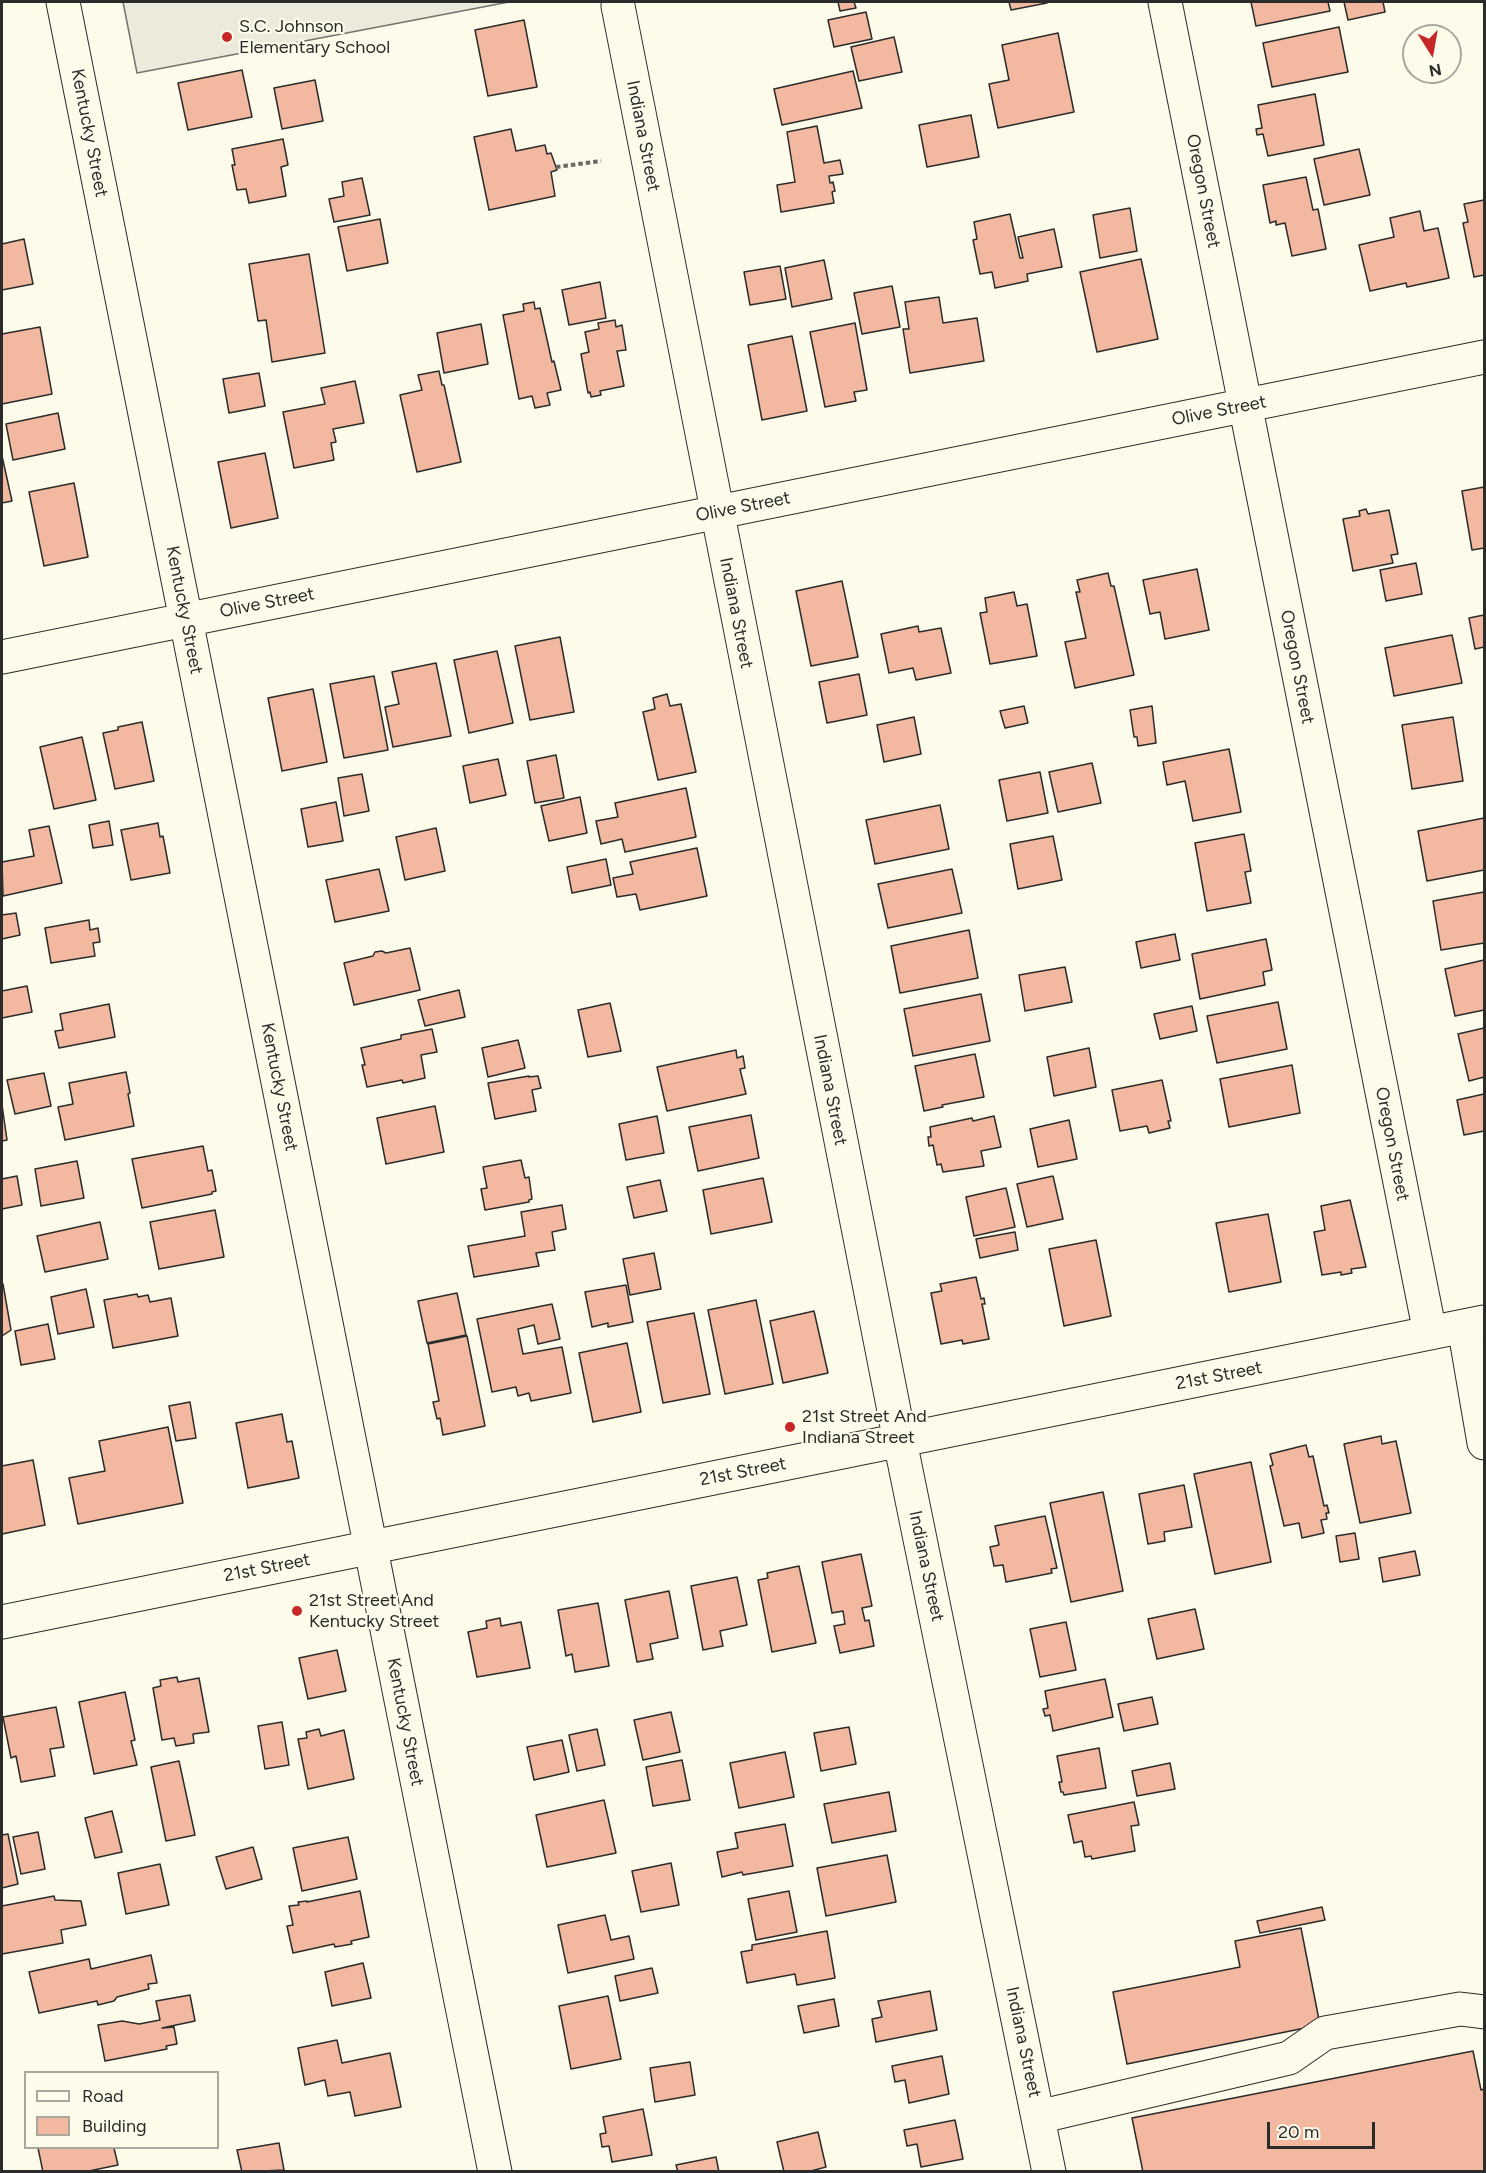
<!DOCTYPE html>
<html>
<head>
<meta charset="utf-8">
<style>
	body { margin:0 }
	#map { position:relative; width:1486px; height:2173px; overflow:hidden; background:#fdfbea; font-family:Figtree,sans-serif }
	canvas { display:block }
	.frame { position:absolute; inset:0; border:3px solid #2b2b2b; pointer-events:none }
	.legend { position:absolute; left:24px; top:2071px; width:195px; height:78px; box-sizing:border-box; background:#fdfbea; border:2px solid #a9a89e; margin:0; padding:8px 10px; list-style:none; font-size:18px; color:#2b2b2b }
	.legend li { display:flex; align-items:center; gap:12px; height:30px }
	.legend b { width:30px; border:2px solid #a9a89e }
	.north { position:absolute; left:1402px; top:24px; width:60px; height:60px; box-sizing:border-box; background:#fdfbea; border:2px solid #a9a89e; border-radius:50%; rotate:169deg; font-size:16px; font-weight:700; line-height:24px; text-align:center; color:#2b2b2b }
	.north::after { content:''; display:block; margin:auto; width:21px; height:27px; background:#c62828; clip-path:polygon(50% 0,100% 100%,50% 72%,0 100%) }
	.scale { position:absolute; left:1267px; top:2122px; width:108px; height:27px; box-sizing:border-box; border:3px solid #2b2b2b; border-top:0; padding-left:8px; font-size:18px; line-height:21px; white-space:nowrap; color:#2b2b2b; -webkit-text-stroke:4px #fdfbea; paint-order:stroke }
</style>
</head>
<body>
<div id="map">
<canvas width="1486" height="2173"></canvas>
<div class="frame"></div>
<ul class="legend">
<li><b style="height:8px;background:#fdfbea"></b>Road</li>
<li><b style="height:16px;background:#f2b8a0"></b>Building</li>
</ul>
<div class="north">N</div>
<div class="scale">20 m</div>
</div>
<script>
const g = document.querySelector('canvas').getContext('2d');
g.lineJoin = 'round';
function paint(path, color) { g.fillStyle = color; g.fill(path, 'evenodd'); }
const poly = rows => new Path2D(rows.map(r => 'M' + r).join(''));
function strokePath(path, color, width, dash) { g.strokeStyle = color; g.lineWidth = width; g.lineCap = dash ? 'butt' : 'round'; g.setLineDash(dash || []); g.stroke(path); }
function write(font, color, halo, rows, align = 'center') {
  g.font = font + ' Figtree,sans-serif'; g.lineWidth = 4.5; g.setLineDash([]); g.textBaseline = 'middle'; g.strokeStyle = halo; g.fillStyle = color; for (const [text, x, y, turn = 0] of rows) {
    g.save(); g.translate(x, y); g.rotate((+turn || 0) * Math.PI / 180); g.textAlign = isNaN(turn) ? turn : align; if (halo) g.strokeText(text, 0, 0); g.fillText(text, 0, 0); g.restore();
  }
}
const parking = poly([
	[123,2,509,2,137,73,123,2]
]);
const building = poly([
	[838,2,854,2,856,8,840,11,838,2],
	[1009,2,1046,2,1047,3,1011,10,1009,2],
	[1251,2,1328,2,1330,11,1256,26,1251,2],
	[1344,2,1383,2,1385,12,1348,20,1344,2],
	[866,12,872,39,834,47,828,20,866,12],
	[524,20,537,87,488,96,475,30,524,20],
	[1339,27,1348,72,1272,87,1263,43,1339,27],
	[1058,33,1074,112,998,128,989,84,1009,80,1002,45,1058,33],
	[894,37,902,72,859,81,851,47,894,37],
	[242,70,252,117,188,130,178,83,242,70],
	[853,71,862,108,782,125,774,89,853,71],
	[315,80,323,121,282,129,274,88,315,80],
	[1315,94,1324,145,1268,156,1263,134,1257,135,1256,129,1262,128,1258,105,1315,94],
	[971,115,979,157,927,167,919,125,971,115],
	[817,126,824,163,840,160,843,174,829,176,830,183,833,182,835,191,832,192,834,203,781,212,777,185,795,182,787,132,817,126],
	[511,129,516,151,545,145,547,154,551,153,557,170,551,172,555,196,489,210,474,137,511,129],
	[283,139,288,165,281,167,286,196,249,203,246,189,237,190,232,165,235,165,232,149,283,139],
	[1359,149,1370,195,1324,205,1314,159,1359,149],
	[1306,177,1313,210,1318,209,1326,249,1292,256,1285,223,1276,225,1276,221,1270,223,1263,185,1306,177],
	[362,178,370,215,334,222,329,199,344,196,342,182,362,178],
	[1484,200,1484,275,1474,277,1463,223,1468,222,1464,204,1484,200],
	[1130,208,1137,251,1100,258,1093,215,1130,208],
	[1420,211,1424,231,1438,228,1449,278,1407,287,1406,283,1370,291,1359,245,1394,237,1390,218,1420,211],
	[1010,214,1020,258,1023,258,1018,237,1054,229,1062,267,1027,274,1028,281,995,288,992,272,980,274,973,240,977,239,974,222,1010,214],
	[380,219,388,263,347,271,338,227,380,219],
	[24,239,33,284,2,290,2,244,24,239],
	[309,254,325,353,272,362,266,320,258,321,249,264,309,254],
	[1141,259,1158,339,1097,352,1080,272,1141,259],
	[824,260,832,299,792,307,785,268,824,260],
	[780,266,786,299,750,305,744,272,780,266],
	[600,282,606,318,569,325,562,290,600,282],
	[892,286,900,327,862,334,854,293,892,286],
	[939,297,943,323,977,318,984,361,910,373,903,329,909,329,905,302,939,297],
	[534,302,535,309,540,308,552,362,554,361,561,390,547,393,550,405,535,408,532,396,519,399,503,315,524,311,523,304,534,302],
	[615,320,616,327,622,325,626,350,617,351,624,386,600,391,601,395,591,397,590,392,588,393,581,354,589,352,585,332,599,329,598,323,615,320],
	[855,323,867,390,854,392,856,401,825,407,810,332,855,323],
	[481,324,488,364,444,373,437,333,481,324],
	[40,327,52,394,2,404,2,334,40,327],
	[792,336,807,411,762,420,748,345,792,336],
	[439,371,442,385,444,385,461,462,417,472,400,395,422,390,418,375,439,371],
	[259,373,265,406,229,413,223,379,259,373],
	[355,381,364,423,333,429,336,442,331,443,334,460,294,468,283,412,325,404,321,388,355,381],
	[58,413,65,449,13,460,6,424,58,413],
	[265,453,278,518,231,528,218,462,265,453],
	[2,456,12,501,2,503,2,456],
	[74,483,88,557,44,566,29,492,74,483],
	[1484,487,1484,548,1472,550,1462,491,1484,487],
	[1366,509,1368,514,1389,510,1398,554,1391,555,1393,563,1353,571,1343,519,1360,516,1359,511,1366,509],
	[1416,563,1422,594,1386,601,1380,570,1416,563],
	[1197,569,1209,630,1165,639,1160,612,1150,614,1143,580,1197,569],
	[1108,573,1111,586,1114,586,1134,675,1075,688,1065,642,1086,638,1076,592,1080,592,1077,580,1108,573],
	[842,581,858,657,811,666,796,591,842,581],
	[1014,592,1017,606,1027,604,1037,656,990,664,980,613,987,612,985,598,1014,592],
	[1484,615,1484,647,1475,649,1469,618,1484,615],
	[918,626,919,632,941,628,951,673,916,680,913,668,889,673,881,634,918,626],
	[1452,635,1462,683,1394,696,1385,648,1452,635],
	[560,637,574,712,530,720,515,646,560,637],
	[497,651,513,723,469,733,454,660,497,651],
	[436,663,451,736,393,747,385,707,399,704,392,672,436,663],
	[859,674,867,715,827,723,819,682,859,674],
	[374,676,388,750,344,758,330,684,374,676],
	[313,689,327,762,282,771,268,698,313,689],
	[667,694,670,706,681,704,696,772,658,780,643,712,655,709,653,698,667,694],
	[1024,706,1028,723,1005,728,1000,711,1024,706],
	[1152,706,1156,743,1138,746,1137,737,1134,737,1130,710,1152,706],
	[914,717,921,754,884,762,877,725,914,717],
	[1453,717,1463,781,1412,789,1402,725,1453,717],
	[142,722,154,781,115,789,103,733,118,730,118,727,142,722],
	[82,737,96,800,54,809,40,747,82,737],
	[1229,749,1241,812,1193,821,1185,781,1167,785,1163,762,1229,749],
	[556,755,564,798,535,803,527,761,556,755],
	[498,759,506,795,470,803,463,766,498,759],
	[1092,763,1101,803,1058,812,1049,772,1092,763],
	[1040,772,1048,813,1007,821,999,780,1040,772],
	[362,774,369,811,344,816,338,778,362,774],
	[686,788,696,837,625,852,622,839,601,844,596,821,618,817,615,803,686,788],
	[580,797,587,833,549,841,541,806,580,797],
	[336,802,343,841,308,847,301,809,336,802],
	[940,805,949,849,875,864,866,820,940,805],
	[1484,818,1484,870,1427,881,1418,831,1484,818],
	[109,821,113,845,93,848,89,825,109,821],
	[158,823,160,837,163,836,170,873,131,880,121,830,158,823],
	[49,826,62,883,3,896,2,862,34,856,29,830,49,826],
	[436,828,445,871,405,880,396,837,436,828],
	[1244,834,1251,871,1245,872,1251,903,1207,911,1195,843,1244,834],
	[1053,836,1062,880,1018,889,1010,844,1053,836],
	[697,848,707,896,640,910,636,894,617,897,613,878,633,874,630,862,697,848],
	[606,859,611,885,572,893,567,867,606,859],
	[379,869,389,911,335,922,326,880,379,869],
	[952,869,962,913,888,928,878,884,952,869],
	[1484,892,1484,943,1441,950,1433,901,1484,892],
	[16,913,20,935,2,939,2,915,16,913],
	[89,920,90,930,98,928,100,942,93,943,95,956,51,963,45,928,89,920],
	[969,930,978,978,900,993,891,946,969,930],
	[1175,934,1180,960,1141,968,1136,942,1175,934],
	[1266,939,1272,970,1263,972,1265,985,1200,999,1192,954,1266,939],
	[410,948,420,990,354,1005,344,963,373,956,375,952,382,951,386,953,410,948],
	[1484,960,1484,1010,1455,1016,1445,969,1484,960],
	[1065,967,1072,1002,1025,1011,1019,975,1065,967],
	[27,986,32,1012,2,1018,2,991,27,986],
	[459,990,465,1017,425,1026,418,1000,459,990],
	[981,994,990,1041,913,1056,904,1009,981,994],
	[1278,1002,1287,1049,1217,1063,1207,1016,1278,1002],
	[610,1003,621,1051,588,1057,578,1010,610,1003],
	[109,1004,115,1037,59,1048,55,1031,63,1030,60,1014,109,1004],
	[1192,1006,1197,1031,1160,1039,1154,1014,1192,1006],
	[1484,1028,1484,1077,1469,1081,1458,1034,1484,1028],
	[432,1029,437,1052,421,1055,425,1078,403,1083,402,1080,367,1087,362,1065,365,1065,361,1048,401,1039,401,1035,432,1029],
	[518,1040,525,1068,488,1077,482,1048,518,1040],
	[1089,1048,1096,1087,1054,1096,1047,1057,1089,1048],
	[736,1050,737,1058,743,1056,745,1068,740,1069,746,1094,667,1111,657,1067,736,1050],
	[975,1054,984,1097,942,1105,943,1107,924,1111,915,1066,975,1054],
	[1292,1065,1300,1113,1229,1127,1220,1079,1292,1065],
	[126,1072,130,1093,128,1094,134,1126,65,1140,58,1107,73,1104,69,1083,126,1072],
	[44,1073,51,1106,15,1114,7,1080,44,1073],
	[529,1076,529,1077,538,1076,541,1088,532,1090,536,1111,495,1119,488,1083,529,1076],
	[1162,1080,1171,1121,1168,1121,1170,1128,1149,1133,1147,1126,1120,1131,1112,1090,1162,1080],
	[1484,1094,1484,1131,1464,1135,1457,1100,1484,1094],
	[2,1105,7,1140,2,1141,2,1105],
	[435,1106,444,1152,386,1164,377,1118,435,1106],
	[751,1115,759,1158,698,1171,689,1127,751,1115],
	[657,1116,664,1153,626,1160,619,1124,657,1116],
	[994,1116,1001,1147,981,1151,984,1166,943,1172,941,1164,937,1165,933,1145,929,1146,928,1137,931,1137,930,1127,972,1118,973,1121,994,1116],
	[1069,1120,1077,1159,1038,1167,1030,1129,1069,1120],
	[203,1146,208,1171,212,1170,216,1191,212,1192,212,1194,142,1208,132,1159,203,1146],
	[521,1160,525,1178,529,1177,532,1199,529,1200,529,1202,485,1210,481,1189,487,1188,483,1167,521,1160],
	[77,1161,84,1198,41,1206,35,1169,77,1161],
	[17,1176,22,1205,2,1209,2,1179,17,1176],
	[1053,1176,1063,1219,1027,1227,1017,1184,1053,1176],
	[763,1178,772,1222,711,1234,703,1190,763,1178],
	[660,1180,667,1211,634,1218,627,1187,660,1180],
	[1006,1188,1015,1227,974,1236,966,1197,1006,1188],
	[1350,1200,1366,1267,1351,1269,1352,1273,1341,1275,1341,1272,1322,1275,1314,1232,1325,1230,1321,1206,1350,1200],
	[562,1205,566,1229,552,1232,555,1250,536,1253,539,1266,474,1277,468,1246,525,1236,521,1212,562,1205],
	[215,1210,224,1257,159,1269,150,1222,215,1210],
	[1268,1214,1281,1282,1229,1292,1216,1223,1268,1214],
	[100,1222,108,1259,45,1272,37,1236,100,1222],
	[1015,1232,1018,1250,980,1258,976,1239,1015,1232],
	[1096,1240,1111,1316,1064,1326,1049,1249,1096,1240],
	[654,1253,661,1289,630,1295,623,1259,654,1253],
	[976,1277,981,1299,984,1298,985,1304,982,1304,989,1339,963,1344,962,1340,941,1344,931,1293,942,1291,940,1284,976,1277],
	[2,1284,3,1284,11,1330,2,1336,2,1284],
	[626,1285,633,1322,608,1327,608,1323,592,1327,585,1292,626,1285],
	[86,1289,94,1327,58,1334,51,1297,86,1289],
	[457,1293,466,1335,427,1343,418,1301,457,1293],
	[137,1294,138,1297,148,1295,150,1302,171,1298,178,1336,113,1348,104,1300,137,1294],
	[756,1300,773,1384,725,1394,708,1310,756,1300],
	[552,1304,560,1339,538,1344,534,1325,518,1329,523,1354,562,1347,571,1393,531,1401,529,1393,518,1396,516,1387,492,1392,477,1319,552,1304],
	[814,1311,828,1373,783,1383,770,1321,814,1311],
	[694,1313,710,1394,663,1403,647,1322,694,1313],
	[48,1324,55,1359,21,1365,15,1331,48,1324],
	[467,1336,485,1426,443,1435,440,1418,437,1419,433,1402,439,1401,428,1344,467,1336],
	[627,1343,641,1412,593,1422,579,1353,627,1343],
	[190,1402,196,1438,176,1441,169,1406,190,1402],
	[282,1414,287,1442,292,1441,299,1478,248,1488,236,1423,282,1414],
	[168,1427,183,1503,78,1524,69,1478,105,1471,99,1441,168,1427],
	[1381,1436,1382,1444,1396,1441,1411,1513,1360,1523,1344,1444,1381,1436],
	[1306,1445,1309,1457,1313,1456,1324,1506,1327,1505,1329,1513,1326,1513,1327,1519,1321,1520,1324,1533,1302,1538,1299,1523,1284,1526,1270,1466,1273,1465,1270,1454,1306,1445],
	[33,1460,45,1525,2,1534,2,1466,33,1460],
	[1251,1462,1271,1562,1215,1574,1194,1474,1251,1462],
	[1184,1485,1192,1527,1164,1532,1165,1541,1148,1544,1139,1494,1184,1485],
	[1103,1492,1123,1591,1071,1602,1050,1503,1103,1492],
	[1045,1516,1057,1568,1051,1569,1052,1573,1006,1582,1003,1565,994,1566,990,1547,999,1545,995,1526,1045,1516],
	[1355,1533,1359,1559,1340,1562,1336,1536,1355,1533],
	[1415,1551,1420,1575,1383,1582,1379,1558,1415,1551],
	[861,1554,872,1606,862,1608,865,1621,869,1620,874,1646,840,1653,834,1626,845,1624,843,1611,832,1613,822,1562,861,1554],
	[799,1566,816,1643,772,1652,758,1580,768,1578,767,1573,799,1566],
	[737,1577,747,1625,720,1631,723,1646,703,1650,691,1586,737,1577],
	[669,1591,678,1638,650,1644,653,1659,637,1662,625,1600,669,1591],
	[598,1603,609,1666,575,1672,572,1654,566,1656,558,1610,598,1603],
	[1195,1609,1204,1649,1157,1659,1148,1619,1195,1609],
	[500,1618,501,1626,521,1622,530,1668,477,1677,468,1632,487,1628,486,1621,500,1618],
	[1066,1622,1076,1670,1040,1677,1030,1629,1066,1622],
	[337,1650,346,1691,308,1699,299,1658,337,1650],
	[177,1677,178,1682,199,1678,209,1732,193,1734,194,1743,176,1746,174,1738,162,1740,153,1688,161,1686,160,1680,177,1677],
	[1105,1679,1113,1717,1053,1731,1050,1715,1045,1716,1043,1709,1048,1708,1045,1691,1105,1679],
	[125,1692,135,1740,131,1741,137,1765,94,1774,79,1702,125,1692],
	[1152,1697,1158,1724,1124,1731,1118,1704,1152,1697],
	[56,1707,64,1747,50,1749,55,1776,21,1782,16,1756,11,1758,3,1717,56,1707],
	[671,1712,680,1752,643,1760,634,1720,671,1712],
	[282,1722,289,1765,265,1769,258,1726,282,1722],
	[849,1727,856,1764,821,1771,814,1733,849,1727],
	[319,1729,321,1736,344,1730,354,1779,308,1789,298,1739,307,1738,306,1732,319,1729],
	[597,1729,605,1765,577,1771,569,1735,597,1729],
	[562,1740,569,1772,534,1780,527,1747,562,1740],
	[1099,1748,1106,1788,1064,1795,1063,1792,1061,1792,1059,1782,1062,1782,1057,1756,1099,1748],
	[785,1752,794,1797,739,1808,730,1763,785,1752],
	[682,1760,690,1800,653,1806,646,1767,682,1760],
	[179,1761,195,1835,166,1841,151,1767,179,1761],
	[1170,1763,1175,1789,1137,1796,1132,1771,1170,1763],
	[889,1792,896,1831,832,1843,824,1804,889,1792],
	[604,1800,616,1853,547,1867,536,1815,604,1800],
	[1134,1802,1139,1825,1131,1826,1135,1851,1092,1859,1091,1856,1085,1857,1082,1841,1074,1843,1068,1815,1134,1802],
	[112,1811,122,1852,95,1858,85,1818,112,1811],
	[785,1824,793,1866,743,1875,742,1872,722,1877,717,1852,738,1848,735,1833,785,1824],
	[38,1832,45,1869,21,1874,13,1837,38,1832],
	[8,1834,18,1884,2,1888,2,1835,8,1834],
	[348,1837,357,1879,302,1891,293,1848,348,1837],
	[253,1847,262,1879,226,1889,216,1857,253,1847],
	[887,1855,896,1902,826,1916,817,1868,887,1855],
	[671,1863,679,1905,641,1912,632,1871,671,1863],
	[160,1864,169,1905,126,1914,118,1873,160,1864],
	[360,1891,369,1937,351,1941,352,1944,335,1947,334,1944,293,1953,287,1926,293,1925,289,1906,299,1905,298,1902,307,1901,307,1902,360,1891],
	[789,1891,797,1932,756,1940,748,1899,789,1891],
	[54,1896,55,1900,81,1901,86,1925,61,1930,63,1943,2,1954,2,1906,54,1896],
	[1322,1907,1325,1920,1260,1933,1257,1921,1322,1907],
	[605,1915,611,1940,629,1936,634,1959,568,1973,558,1925,605,1915],
	[1301,1928,1320,2025,1127,2064,1113,1992,1240,1967,1235,1941,1301,1928],
	[827,1931,835,1978,797,1985,795,1974,747,1983,741,1952,752,1950,752,1945,827,1931],
	[151,1955,157,1983,148,1984,149,1989,117,1997,114,2001,98,2005,97,2001,39,2013,29,1972,89,1959,91,1969,151,1955],
	[363,1963,371,1998,332,2006,325,1972,363,1963],
	[652,1968,658,1993,620,2001,615,1976,652,1968],
	[930,1991,937,2030,876,2042,872,2019,882,2017,878,2001,930,1991],
	[190,1995,195,2021,162,2028,174,2027,177,2044,166,2046,167,2049,105,2061,98,2025,122,2021,139,2024,160,2020,156,2001,190,1995],
	[608,1996,621,2059,571,2069,559,2006,608,1996],
	[834,1999,839,2026,804,2033,798,2006,834,1999],
	[337,2040,342,2063,390,2053,401,2107,355,2116,350,2092,328,2096,325,2080,305,2085,298,2048,337,2040],
	[1473,2051,1481,2090,1484,2089,1484,2172,1143,2172,1132,2118,1473,2051],
	[942,2056,949,2094,909,2103,905,2080,895,2082,892,2066,942,2056],
	[690,2062,695,2095,655,2102,650,2068,690,2062],
	[643,2109,652,2155,612,2162,609,2146,602,2147,600,2134,606,2133,603,2117,643,2109],
	[955,2120,963,2159,921,2167,917,2144,907,2146,904,2130,955,2120],
	[818,2132,826,2167,807,2172,784,2172,777,2142,818,2132],
	[279,2143,284,2170,242,2172,237,2150,279,2143],
	[38,2148,114,2148,118,2165,84,2172,43,2172,38,2148],
	[716,2157,719,2172,678,2172,676,2165,716,2157]
]);
const path = poly([
	[556,167,601,161]
]);
const minor = poly([
	[63,2,495,2172],
	[1165,2,1430,1333],
	[618,6,900,1441,1049,2172],
	[2,657,1484,357],
	[1464,1326,1484,1443],
	[2,1622,1484,1322],
	[1038,2117,1289,2058,1325,2033,1460,2009,1484,2012]
]);
const markers = [
	[227,37,6,"#c62828"],
	[790,1427,6,"#c62828"],
	[297,1611,6,"#c62828"]
];
const poiNames = [
	["S.C. Johnson",239,27],
	["Elementary School",239,48],
	["21st Street And",802,1417],
	["Indiana Street",802,1438],
	["21st Street And",309,1601],
	["Kentucky Street",309,1622]
];
const streetNames = [
	["Kentucky Street",89,133,79],
	["Indiana Street",643,136,79],
	["Oregon Street",1203,191,79],
	["Olive Street",1219,411,-11],
	["Olive Street",743,507,-11],
	["Olive Street",267,603,-11],
	["Kentucky Street",184,610,79],
	["Indiana Street",736,613,79],
	["Oregon Street",1297,667,79],
	["Kentucky Street",279,1087,79],
	["Indiana Street",830,1090,79],
	["Oregon Street",1392,1144,79],
	["21st Street",1219,1376,-11],
	["21st Street",743,1472,-11],
	["Indiana Street",926,1566,78],
	["21st Street",267,1568,-11],
	["Kentucky Street",405,1722,79],
	["Indiana Street",1023,2042,78]
];
paint(parking, '#eceadb');
strokePath(parking, '#74746e', 1.5);
paint(building, '#f2b8a0');
strokePath(building, '#2b2b2b', 1.5);
strokePath(minor, '#2b2b2b', 35);
strokePath(path, '#6a6964', 4, [4.5, 3]);
strokePath(minor, '#fdfbea', 33);
for (const [x, y, r, color] of markers) { const dot = new Path2D(); dot.arc(x, y, r, 0, 2 * Math.PI); g.fillStyle = color; g.fill(dot); strokePath(dot, '#fdfbea', 2); }
write('18px', '#2b2b2b', '#fdfbea', poiNames, 'left');
write('18px', '#2b2b2b', '#fdfbea', streetNames);
</script>
</body>
</html>
